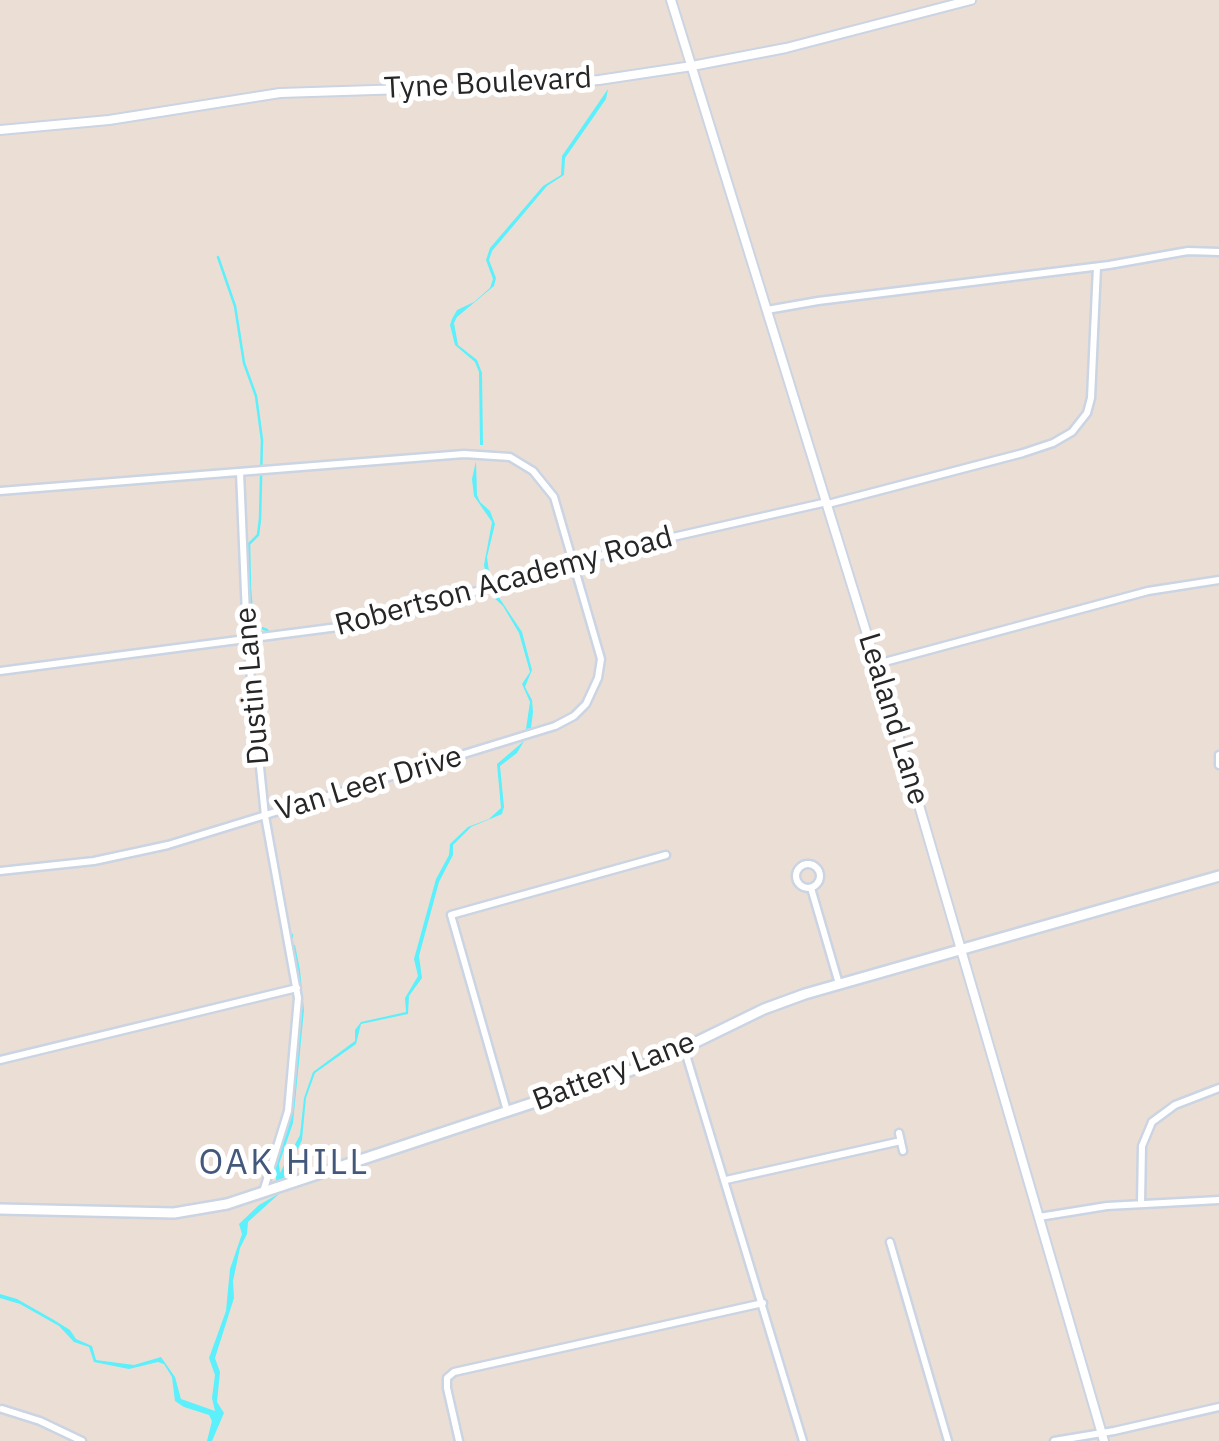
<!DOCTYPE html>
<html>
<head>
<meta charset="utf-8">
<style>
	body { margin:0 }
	canvas { display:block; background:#ebded5 }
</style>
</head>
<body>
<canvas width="1219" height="1441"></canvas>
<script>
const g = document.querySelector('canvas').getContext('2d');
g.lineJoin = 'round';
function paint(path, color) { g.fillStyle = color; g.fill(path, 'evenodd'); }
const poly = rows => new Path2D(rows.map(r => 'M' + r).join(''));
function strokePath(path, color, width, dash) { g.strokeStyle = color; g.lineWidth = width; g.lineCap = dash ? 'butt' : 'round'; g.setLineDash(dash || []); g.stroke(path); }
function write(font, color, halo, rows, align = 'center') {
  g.font = font + ' "IBM Plex Sans",sans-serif'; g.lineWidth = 10; g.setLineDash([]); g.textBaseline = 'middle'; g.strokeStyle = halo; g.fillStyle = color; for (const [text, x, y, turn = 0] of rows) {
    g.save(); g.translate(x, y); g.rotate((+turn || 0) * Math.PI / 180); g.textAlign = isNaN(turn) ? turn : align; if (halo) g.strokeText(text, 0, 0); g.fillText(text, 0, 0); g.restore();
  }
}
const water = poly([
	[608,89,606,99,565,158,564,175,547,186,492,251,489,260,496,278,494,286,457,317,454,323,458,345,477,360,482,373,483,445,480,445,479,372,475,362,455,345,450,325,452,319,457,310,474,302,490,288,493,279,486,260,490,248,543,186,561,175,562,156],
	[476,461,477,495,480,502,490,511,495,524,487,557,490,579,487,579,484,565,492,522,474,496,472,479],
	[496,593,522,632,532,670,525,687,532,700,533,712,531,728,526,729,530,702,522,684,530,672,519,633,503,606,491,595],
	[524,741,517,753,500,766,504,807,502,814,471,827,453,845,453,855,439,882,419,956,422,978,409,996,408,1014,361,1024,356,1044,315,1073,306,1098,302,1140,283,1180,276,1183,276,1166,292,1115,303,1000,292,945,295,945,300,970,304,1010,293,1123,279,1164,280,1173,300,1135,304,1098,313,1072,355,1041,355,1030,361,1022,406,1012,405,998,418,976,414,959,436,879,449,855,450,844,468,827,489,819,501,808,497,764],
	[280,1193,248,1222,247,1234,240,1248,233,1281,234,1298,215,1358,220,1372,217,1402,224,1413,212,1441,207,1441,212,1421,209,1415,184,1407,175,1401,172,1377,164,1364,158,1362,129,1369,94,1362,89,1347,74,1342,59,1326,20,1304,0,1298,0,1294,17,1299,54,1320,70,1330,76,1339,92,1346,96,1360,134,1365,161,1357,175,1377,181,1399,215,1411,212,1398,215,1375,209,1358,226,1311,230,1269,242,1234,239,1224,259,1205]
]);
const stream = poly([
	[218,257,235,306,244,363,256,396,262,440,260,519,258,535,249,544,250,588,253,625,267,630,269,634],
	[292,935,292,937]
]);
const minor = poly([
	[767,310,818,301,1109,265,1188,251,1219,252],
	[240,472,247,640,265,816,298,998,288,1111,263,1192],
	[0,491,464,454,510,457,533,471,554,497,601,659,598,678,586,704,574,716,555,726,168,845,94,861,0,871],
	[828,504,1023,453,1053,443,1072,432,1087,413,1091,398,1097,267],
	[877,664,1148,591,1219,580],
	[0,671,361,624,642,544,827,502],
	[1219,755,1219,765],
	'796 876a12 12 0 1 1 24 0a12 12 0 1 1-24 0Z',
	[811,888,839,984],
	[684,1048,803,1441],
	[0,1060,297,988],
	[507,1111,451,915,666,855],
	[899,1133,903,1151],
	[726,1180,901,1141],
	[1141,1203,1142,1146,1152,1122,1175,1105,1219,1088],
	[1039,1217,1107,1206,1219,1200],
	[890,1242,948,1441],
	[2,1409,40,1421,82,1441],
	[459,1441,447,1388,447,1378,454,1372,763,1303],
	[1054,1441,1114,1431,1219,1407]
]);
const tertiary = poly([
	[671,0,907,764,1104,1441],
	[0,130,109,120,280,93,531,85,599,80,692,66,786,48,971,0]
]);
const secondary = poly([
	[0,1209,174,1213,227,1204,632,1070,684,1048,764,1009,805,994,1219,876]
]);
const streetNames = [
	["Tyne Boulevard",488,84,-3],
	["Robertson Academy Road",504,582,-15],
	["Dustin Lane",253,686,-95],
	["Lealand Lane",893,719,73],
	["Van Leer Drive",369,784,-17],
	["Battery Lane",614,1072,-21]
];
const quarterNames = [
	["OAK HILL",284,1164]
];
paint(water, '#5bf0fb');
strokePath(stream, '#5bf0fb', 2.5);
strokePath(minor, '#cbd4e2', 11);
strokePath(tertiary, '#cbd4e2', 12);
strokePath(secondary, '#cbd4e2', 14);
strokePath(minor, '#fff', 6);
strokePath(tertiary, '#fff', 8);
strokePath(secondary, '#fff', 9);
write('30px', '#262626', '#fff', streetNames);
g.letterSpacing = '2.5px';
write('35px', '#43587b', '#fff', quarterNames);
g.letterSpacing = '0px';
</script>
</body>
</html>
